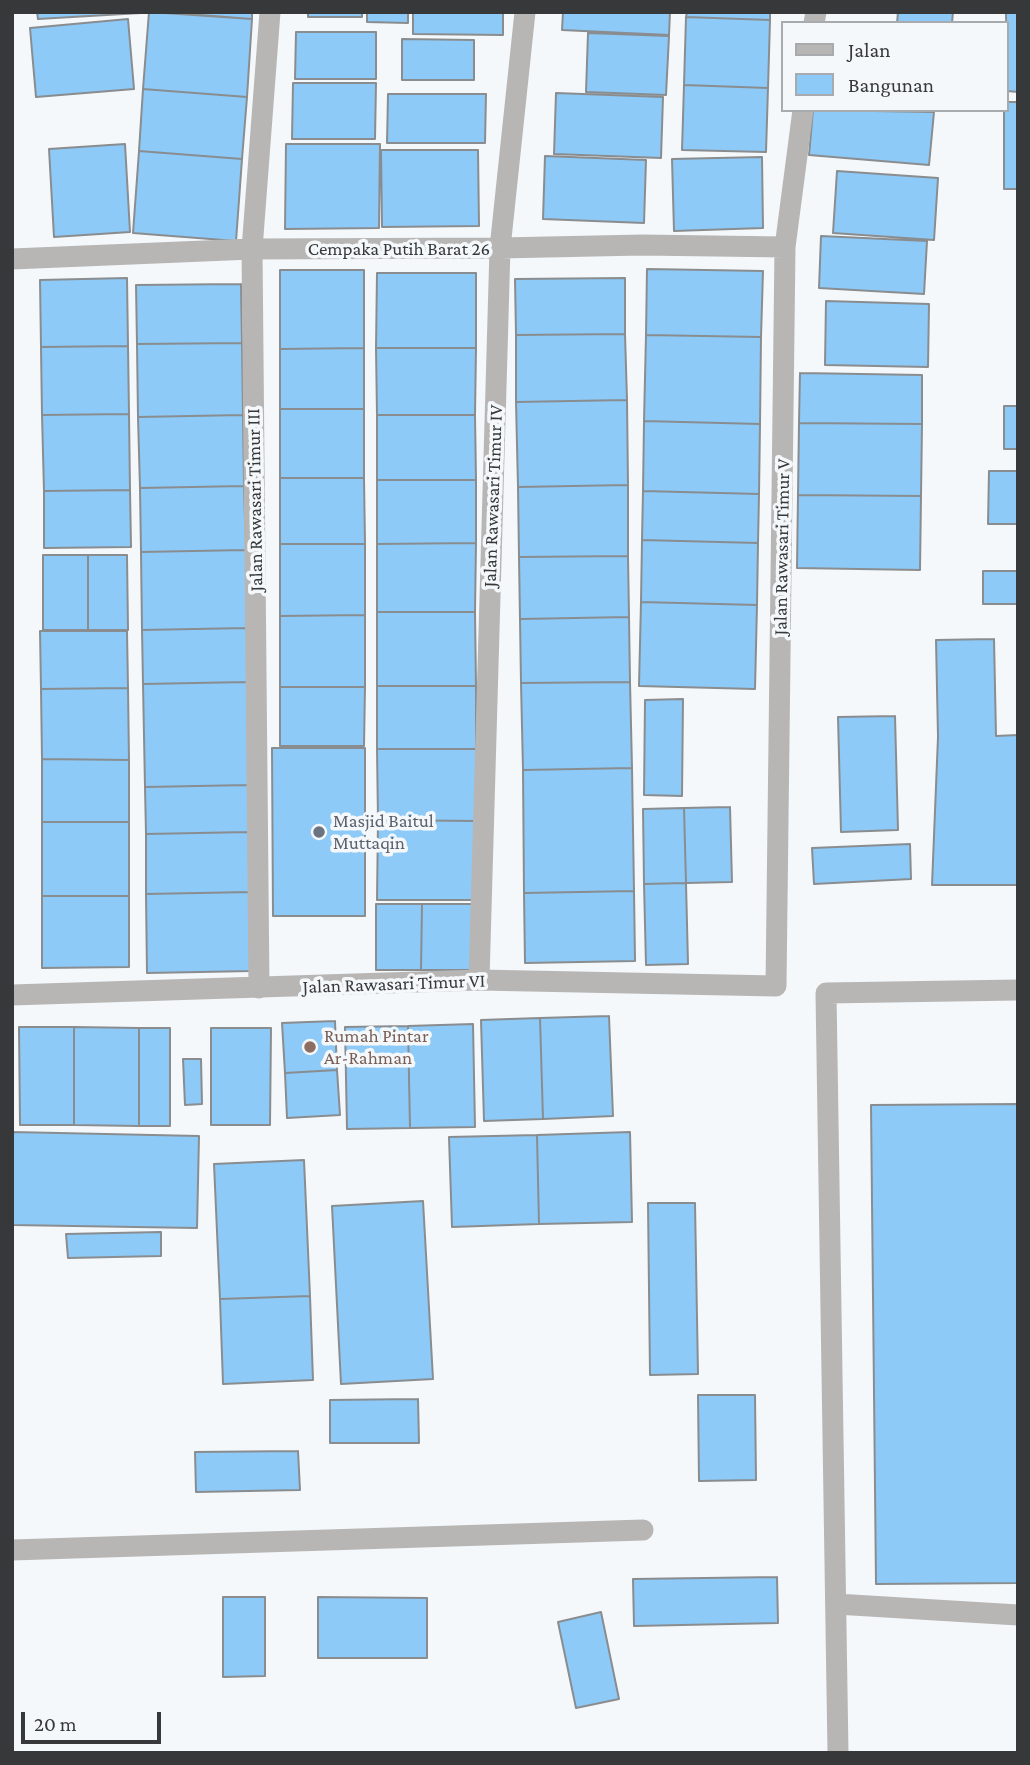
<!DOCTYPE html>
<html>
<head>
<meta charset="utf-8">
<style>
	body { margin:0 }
	#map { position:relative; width:1030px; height:1765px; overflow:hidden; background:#f4f8fb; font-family:"Crimson Pro",serif }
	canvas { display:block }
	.frame { position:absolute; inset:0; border:14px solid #363839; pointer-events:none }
	.legend { position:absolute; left:781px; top:21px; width:228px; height:91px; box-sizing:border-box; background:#f4f8fb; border:2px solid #a8abad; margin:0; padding:9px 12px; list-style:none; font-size:21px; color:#363839 }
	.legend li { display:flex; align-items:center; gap:14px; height:35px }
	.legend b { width:35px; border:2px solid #a8abad }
	.scale { position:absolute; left:21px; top:1712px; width:140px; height:32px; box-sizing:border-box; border:4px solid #363839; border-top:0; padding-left:9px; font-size:21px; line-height:24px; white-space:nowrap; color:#363839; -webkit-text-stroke:5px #f4f8fb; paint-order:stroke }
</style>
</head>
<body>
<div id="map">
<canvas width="1030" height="1765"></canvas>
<div class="frame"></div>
<ul class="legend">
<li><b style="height:9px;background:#b8b6b5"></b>Jalan</li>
<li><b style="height:19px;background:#8ecaf7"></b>Bangunan</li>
</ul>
<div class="scale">20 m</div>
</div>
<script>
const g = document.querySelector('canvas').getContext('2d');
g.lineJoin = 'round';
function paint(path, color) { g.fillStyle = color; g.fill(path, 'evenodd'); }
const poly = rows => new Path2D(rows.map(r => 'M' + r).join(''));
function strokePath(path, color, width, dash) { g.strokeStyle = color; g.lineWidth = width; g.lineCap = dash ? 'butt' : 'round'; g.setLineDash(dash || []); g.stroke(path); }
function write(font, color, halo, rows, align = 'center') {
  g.font = font + ' "Crimson Pro",serif'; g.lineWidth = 7; g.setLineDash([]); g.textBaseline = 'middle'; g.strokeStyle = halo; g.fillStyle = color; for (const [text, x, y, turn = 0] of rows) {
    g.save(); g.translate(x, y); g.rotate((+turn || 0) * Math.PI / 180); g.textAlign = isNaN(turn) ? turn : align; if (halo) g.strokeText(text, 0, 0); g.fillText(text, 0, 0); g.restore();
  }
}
const building = poly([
	[37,12,141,12,141,13,38,19,37,12],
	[149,12,252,19,247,97,143,89,149,12],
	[161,12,252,12,252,19,161,12],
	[308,12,362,12,362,17,308,17,308,12],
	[367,12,408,12,408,23,367,22,367,12],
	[413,12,503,12,503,35,413,34,413,12],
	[563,12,670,12,669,35,562,30,563,12],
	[687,12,770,12,770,20,686,17,687,12],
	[898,12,953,12,952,23,897,23,898,12],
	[1006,12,1018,12,1018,92,1007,91,1006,12],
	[686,17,770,20,768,88,684,85,686,17],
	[128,19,134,89,36,97,30,28,128,19],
	[296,32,376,32,376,79,295,79,296,32],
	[588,33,669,36,666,95,586,92,588,33],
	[402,39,474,40,474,80,402,80,402,39],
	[293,83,376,83,375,139,292,139,293,83],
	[684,85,768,88,766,152,682,150,684,85],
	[143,89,247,97,242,159,139,151,143,89],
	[556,93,663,97,661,158,554,154,556,93],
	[388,94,486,94,485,143,387,143,388,94],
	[1007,102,1018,102,1018,189,1004,189,1004,110,1007,110,1007,102],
	[813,110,934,112,929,165,809,155,813,110],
	[125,144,130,232,54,237,49,149,125,144],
	[286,144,380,144,379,228,285,229,286,144],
	[381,150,478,150,479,226,382,227,381,150],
	[139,151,242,159,236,241,133,233,139,151],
	[545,156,646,160,644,223,543,219,545,156],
	[762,157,763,228,674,231,672,159,762,157],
	[837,171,938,178,934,240,833,233,837,171],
	[821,236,927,241,924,294,819,288,821,236],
	[647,269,763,271,761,337,646,335,647,269],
	[280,270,364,270,364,348,280,349,280,270],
	[377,273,476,273,476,348,376,348,377,273],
	[127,278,128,346,41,347,40,280,127,278],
	[625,278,625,334,516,335,515,279,625,278],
	[241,284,242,343,137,344,136,285,241,284],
	[826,301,929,304,928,367,825,365,826,301],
	[625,334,627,400,516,402,516,335,625,334],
	[646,335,761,337,760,424,644,421,646,335],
	[242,343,243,415,138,417,137,344,242,343],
	[128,346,129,414,42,415,41,347,128,346],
	[364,348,364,409,280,409,280,349,364,348],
	[376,348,476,348,475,415,377,415,376,348],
	[800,373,922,375,922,424,799,423,800,373],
	[627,400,628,485,518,487,516,402,627,400],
	[1004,406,1018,406,1018,449,1004,449,1004,406],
	[280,409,364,409,364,478,280,478,280,409],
	[129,414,130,490,44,491,42,415,129,414],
	[243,415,244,486,140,488,138,417,243,415],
	[377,415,475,415,476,480,377,480,377,415],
	[644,421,760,424,759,494,643,491,644,421],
	[799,423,922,424,921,496,798,495,799,423],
	[989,471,1018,471,1018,524,988,524,989,471],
	[280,478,364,478,365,544,280,544,280,478],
	[377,480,476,480,476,543,377,544,377,480],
	[628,485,628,556,519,557,518,487,628,485],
	[244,486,246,550,141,552,140,488,244,486],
	[130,490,131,547,44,548,44,491,130,490],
	[643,491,759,494,758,543,642,540,643,491],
	[798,495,921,496,920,570,797,568,798,495],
	[642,540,758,543,757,605,641,602,642,540],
	[476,543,475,612,377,612,377,544,476,543],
	[280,544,365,544,365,615,280,616,280,544],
	[246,550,247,628,142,630,141,552,246,550],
	[43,555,88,555,88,630,43,630,43,555],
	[88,555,127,555,128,630,88,630,88,555],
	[628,556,629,617,520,619,519,557,628,556],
	[983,571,1018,571,1018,604,983,604,983,571],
	[641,602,757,605,755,689,639,686,641,602],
	[377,612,475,612,476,686,377,686,377,612],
	[365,615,365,687,280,687,280,616,365,615],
	[629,617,630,682,521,683,520,619,629,617],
	[247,628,247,682,143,684,142,630,247,628],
	[40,631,127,631,128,688,41,689,40,631],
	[994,639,996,736,1018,735,1018,885,932,885,938,737,936,640,994,639],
	[247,682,249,785,145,787,143,684,247,682],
	[630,682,632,768,523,770,521,683,630,682],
	[377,686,476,686,476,749,377,749,377,686],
	[280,687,365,687,364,746,280,746,280,687],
	[128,688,129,760,42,759,41,689,128,688],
	[683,699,682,796,644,795,645,700,683,699],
	[895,716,898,830,841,832,838,717,895,716],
	[272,748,365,748,365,916,273,916,272,748],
	[377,749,476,749,476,821,378,820,377,749],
	[42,759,129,760,129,822,42,822,42,759],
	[632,768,634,891,524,893,523,770,632,768],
	[249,785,250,832,146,834,145,787,249,785],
	[730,807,732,882,686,883,684,808,730,807],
	[684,808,686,883,644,884,643,809,684,808],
	[378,820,476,821,477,900,377,900,378,820],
	[42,822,129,822,129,896,42,896,42,822],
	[250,832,251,892,146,894,146,834,250,832],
	[910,844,911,879,814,884,812,848,910,844],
	[686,883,688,964,646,965,644,884,686,883],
	[634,891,635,961,525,963,524,893,634,891],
	[251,892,252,971,147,973,146,894,251,892],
	[42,896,129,896,129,967,42,968,42,896],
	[376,904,422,904,421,970,376,970,376,904],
	[422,904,476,904,476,970,421,970,422,904],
	[609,1016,613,1116,543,1119,540,1018,609,1016],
	[540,1018,543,1119,484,1121,481,1020,540,1018],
	[335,1021,337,1070,285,1073,282,1023,335,1021],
	[473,1024,475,1127,410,1128,408,1026,473,1024],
	[408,1026,410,1128,347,1129,345,1027,408,1026],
	[19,1027,74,1027,74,1125,20,1125,19,1027],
	[74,1027,139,1028,139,1126,74,1125,74,1027],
	[139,1028,170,1028,170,1126,139,1126,139,1028],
	[211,1028,271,1028,270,1125,211,1125,211,1028],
	[183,1059,201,1059,202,1104,185,1105,183,1059],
	[337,1070,340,1115,287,1118,285,1073,337,1070],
	[1018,1104,1018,1583,876,1584,871,1105,1018,1104],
	[12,1132,199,1136,197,1228,12,1225,12,1132],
	[630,1132,632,1222,539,1224,537,1135,630,1132],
	[537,1135,539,1224,452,1227,449,1137,537,1135],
	[304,1160,310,1296,220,1299,214,1164,304,1160],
	[423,1201,433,1379,341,1384,332,1206,423,1201],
	[648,1203,695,1203,698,1374,650,1375,648,1203],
	[161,1232,161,1256,68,1258,66,1234,161,1232],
	[310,1296,313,1380,223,1384,220,1299,310,1296],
	[698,1395,755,1395,756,1480,699,1481,698,1395],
	[418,1399,419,1443,330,1443,330,1400,418,1399],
	[298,1451,300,1490,196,1492,195,1452,298,1451],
	[777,1577,778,1623,634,1626,633,1579,777,1577],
	[223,1597,265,1597,265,1676,223,1677,223,1597],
	[318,1597,427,1598,427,1658,318,1658,318,1597],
	[601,1612,619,1699,576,1708,558,1622,601,1612]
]);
const service = poly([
	[836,1604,1018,1615],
	[838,1753,826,993,1018,990]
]);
const minor = poly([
	[814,23,816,12],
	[12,259,252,249,500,248,642,245,785,247],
	[479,980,500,248,525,12],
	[259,988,252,249,270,12],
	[12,995,479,980,776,986,785,247,803,110],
	[12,1550,643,1530]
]);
const markers = [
	[319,832,7,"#6b7280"],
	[310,1047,7,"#8d6e63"]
];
const streetNames = [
	["Cempaka Putih Barat 26",399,249],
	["Jalan Rawasari Timur IV",493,496,-88],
	["Jalan Rawasari Timur III",255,500,-91],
	["Jalan Rawasari Timur V",782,547,-89],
	["Jalan Rawasari Timur VI",394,984,-2]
];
const worshipNames = [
	["Masjid Baitul",333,821],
	["Muttaqin",333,843]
];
const educationNames = [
	["Rumah Pintar",324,1036],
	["Ar-Rahman",324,1058]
];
paint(building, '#8ecaf7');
strokePath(building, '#898d90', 2);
strokePath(service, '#b8b6b5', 21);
strokePath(minor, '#b8b6b5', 21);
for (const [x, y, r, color] of markers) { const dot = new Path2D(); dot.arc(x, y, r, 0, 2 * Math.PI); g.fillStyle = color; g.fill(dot); strokePath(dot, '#f4f8fb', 2.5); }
write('19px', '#363839', '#f4f8fb', streetNames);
write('19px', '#5b616d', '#f4f8fb', worshipNames, 'left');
write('19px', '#785e54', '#f4f8fb', educationNames, 'left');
</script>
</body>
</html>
